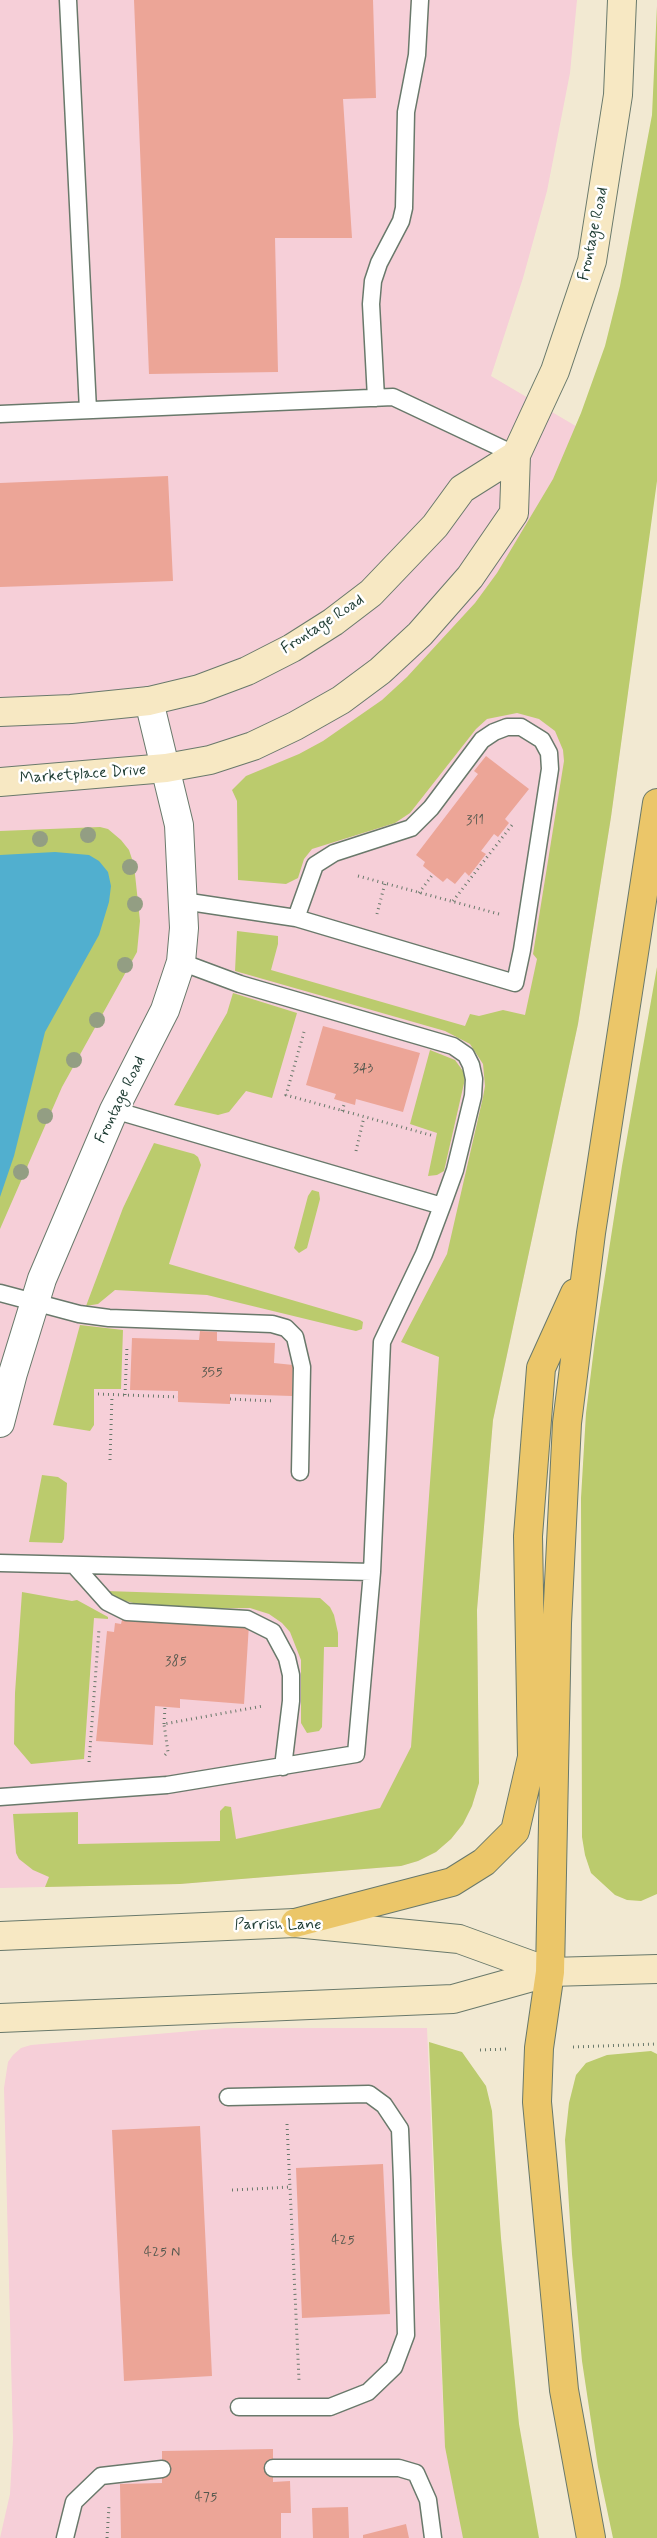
<!DOCTYPE html>
<html>
<head>
<meta charset="utf-8">
<style>
	body { margin:0 }
	canvas { display:block; background:#f2e9d2 }
</style>
</head>
<body>
<canvas width="657" height="2538"></canvas>
<script>
const g = document.querySelector('canvas').getContext('2d');
g.lineJoin = 'round';
function paint(path, color) { g.fillStyle = color; g.fill(path, 'evenodd'); }
const poly = rows => new Path2D(rows.map(r => 'M' + r).join(''));
function strokePath(path, color, width, dash) { g.strokeStyle = color; g.lineWidth = width; g.lineCap = dash ? 'butt' : 'round'; g.setLineDash(dash || []); g.stroke(path); }
function write(font, color, halo, rows, align = 'center') {
  g.font = font + ' Mynerve,sans-serif'; g.lineWidth = 5; g.setLineDash([]); g.textBaseline = 'middle'; g.strokeStyle = halo; g.fillStyle = color; for (const [text, x, y, turn = 0] of rows) {
    g.save(); g.translate(x, y); g.rotate((+turn || 0) * Math.PI / 180); g.textAlign = isNaN(turn) ? turn : align; if (halo) g.strokeText(text, 0, 0); g.fillText(text, 0, 0); g.restore();
  }
}
const built = poly([
	[0,0,577,0,570,73,547,191,523,278,491,376,657,474,611,817,578,1024,493,1420,477,1610,479,1783,472,1806,463,1824,451,1839,436,1852,418,1861,401,1866,180,1884,0,1888],
	[226,2028,427,2028,444,2428,470,2538,0,2538,10,2494,13,2439,4,2088,8,2062,13,2055,21,2048,31,2045]
]);
const green = poly([
	[657,6,657,481,611,817,578,1024,493,1420,477,1610,479,1783,472,1806,463,1824,451,1839,436,1852,418,1861,401,1866,180,1884,45,1887,49,1877,33,1870,19,1859,16,1853,13,1814,78,1812,78,1844,220,1841,220,1811,225,1806,231,1807,236,1839,380,1808,411,1747,439,1357,401,1342,447,1254,483,1097,485,1086,483,1064,470,1044,445,1031,235,971,237,931,278,936,278,944,271,970,465,1026,470,1014,479,1016,503,1010,525,1015,537,959,533,954,564,761,563,750,555,731,539,719,517,713,487,719,476,729,410,813,395,823,312,849,304,859,298,878,286,884,238,880,237,801,232,790,246,776,299,754,323,741,382,700,407,677,475,603,497,573,553,479,581,413,605,346,620,286,652,115],
	[100,827,108,829,121,840,129,850,134,865,140,921,137,952,62,1087,0,1229,0,831],
	[657,967,657,1894,641,1901,627,1900,615,1895,591,1873,585,1855,582,1837,581,1498,586,1413,595,1340,622,1166],
	[233,993,297,1013,272,1098,246,1091,229,1112,218,1115,174,1105,227,1013],
	[430,1050,455,1060,463,1071,465,1079,444,1171,437,1175,428,1176,437,1133,410,1124],
	[154,1143,194,1154,198,1157,201,1165,169,1264,360,1320,363,1322,362,1329,356,1331,347,1329,207,1295,115,1290,98,1304,86,1306,123,1208],
	[312,1190,319,1192,320,1199,307,1248,299,1253,294,1248,295,1245,308,1196],
	[80,1325,123,1330,121,1389,94,1389,94,1425,90,1431,53,1425],
	[42,1475,58,1477,67,1483,64,1539,62,1543,29,1542],
	[106,1591,320,1598,330,1607,334,1615,338,1633,338,1647,324,1647,322,1727,319,1731,307,1733,301,1723,301,1660,290,1632,282,1623,269,1614,250,1608,187,1609,146,1606,121,1600],
	[22,1592,72,1601,77,1600,108,1617,108,1619,94,1618,84,1759,31,1764,14,1744,15,1693],
	[429,2042,462,2052,486,2086,492,2111,501,2238,519,2424,539,2538,463,2538,445,2447],
	[651,2051,657,2054,657,2538,613,2538,598,2467,582,2361,572,2254,565,2140,569,2103,576,2075,586,2063,607,2055]
]);
const water = poly([
	[55,852,89,855,99,861,108,872,111,886,109,902,99,935,45,1032,14,1156,0,1197,0,855]
]);
const building = poly([
	[134,0,373,0,376,98,343,99,352,238,275,238,278,372,149,374],
	[168,476,173,581,0,587,0,483],
	[486,756,529,789,505,819,509,823,498,837,494,834,481,851,486,854,469,876,465,872,455,884,447,878,443,882,423,866,425,862,416,855,478,774,474,771],
	[323,1026,420,1053,403,1112,356,1099,355,1105,334,1099,336,1094,306,1085],
	[200,1331,217,1332,217,1341,275,1343,274,1363,293,1365,292,1396,230,1394,230,1404,178,1402,178,1391,130,1390,132,1338,199,1340],
	[175,1619,249,1624,244,1704,180,1699,180,1708,155,1706,153,1745,96,1741,107,1631,114,1632,115,1623,121,1624,122,1620,175,1624],
	[200,2126,212,2376,124,2381,112,2130],
	[383,2164,390,2314,302,2318,296,2168],
	[273,2449,273,2482,290,2481,291,2513,281,2513,281,2538,121,2538,120,2484,162,2483,162,2451],
	[348,2507,349,2538,313,2538,312,2508],
	[406,2524,409,2538,363,2538,363,2535]
]);
const path = poly([
	[358,876,499,914],
	[419,893,433,874],
	[453,901,512,825],
	[377,914,385,883],
	[304,1032,286,1095,434,1136],
	[342,1111,345,1102],
	[356,1151,364,1117],
	[98,1394,178,1397],
	[125,1395,127,1346],
	[230,1399,274,1401],
	[110,1460,112,1395],
	[164,1724,165,1707],
	[165,1755,168,1752,164,1724,263,1706],
	[89,1762,99,1629],
	[573,2047,657,2044],
	[480,2050,506,2049],
	[287,2124,299,2380],
	[232,2190,290,2187],
	[107,2538,109,2506]
]);
const lane = poly([
	[68,0,88,410],
	[376,398,371,304,373,281,379,263,401,221,404,208,406,112,417,55,420,0],
	[0,414,393,397,516,455],
	[183,901,296,918,515,983,522,950,550,769,549,753,542,740,521,727,507,727,494,732,482,740,431,808,411,828,334,853,315,865,296,918],
	[181,962,240,984,453,1046,466,1055,471,1065,474,1079,473,1096,455,1170,442,1206],
	[114,1110,442,1206,424,1254,382,1342,372,1572],
	[0,1293,79,1314,109,1318,272,1324,286,1328,295,1337,302,1367,300,1472],
	[0,1563,372,1572,356,1754,167,1785,0,1797],
	[74,1565,107,1602,127,1612,247,1619,273,1632,287,1658,291,1675,291,1701,283,1767],
	[228,2097,369,2094,384,2105,400,2129,402,2180,406,2335,394,2367,368,2392,330,2407,239,2407],
	[273,2468,399,2468,416,2473,428,2500,433,2538],
	[65,2538,74,2502,101,2476,162,2469]
]);
const street = poly([
	[0,1423,13,1373,42,1279,114,1110,165,1010,181,962,184,928,179,825,149,701]
]);
const secondary = poly([
	[0,712,71,709,149,701,199,689,247,671,292,648,333,622,371,593,435,526,462,489,516,455],
	[0,782,166,768,210,760,253,746,295,726,341,700,380,671,420,634,470,577,514,513,516,455,555,371,592,261,618,95,622,0],
	[0,1936,295,1923,459,1939,550,1972],
	[0,2018,453,1999,550,1972,657,1969]
]);
const highway = poly([
	[295,1923,452,1882,484,1862,515,1831,532,1757,528,1536,541,1368,575,1293],
	[591,2538,564,2390,537,2102,539,2048,550,1972,557,1623,567,1423,591,1233,657,803]
]);
const trees = [
	[88,835],
	[40,839],
	[130,867],
	[135,904],
	[125,965],
	[97,1020],
	[74,1060],
	[45,1116],
	[21,1172]
];
const numberNames = [
	["311",475,821],
	["343",363,1069],
	["355",212,1373],
	["385",176,1662],
	["425",343,2241],
	["425 N",162,2253],
	["475",206,2498]
];
const streetNames = [
	["Frontage Road",594,234,-78],
	["Frontage Road",323,625,-33],
	["Marketplace Drive",83,775,-4],
	["Frontage Road",121,1100,-64],
	["Parrish Lane",278,1926]
];
paint(built, '#f6cfd8');
paint(green, '#bbcb6d');
paint(water, '#51afcf');
paint(building, '#eca597');
strokePath(lane, '#69796b', 19);
strokePath(street, '#69796b', 30);
strokePath(secondary, '#69796b', 30);
strokePath(highway, '#69796b', 30);
strokePath(path, '#69796b', 3, [1, 4]);
strokePath(lane, '#fff', 16);
strokePath(street, '#fff', 28);
strokePath(secondary, '#f7e8c3', 28);
strokePath(highway, '#ebc669', 28);
g.fillStyle = '#939e83';
for (const [x, y] of trees) { g.beginPath(); g.arc(x, y, 8, 0, 2 * Math.PI); g.fill(); }
write('14px', '#52574d', null, numberNames);
write('16px', '#1f3d34', '#fff', streetNames);
</script>
</body>
</html>
